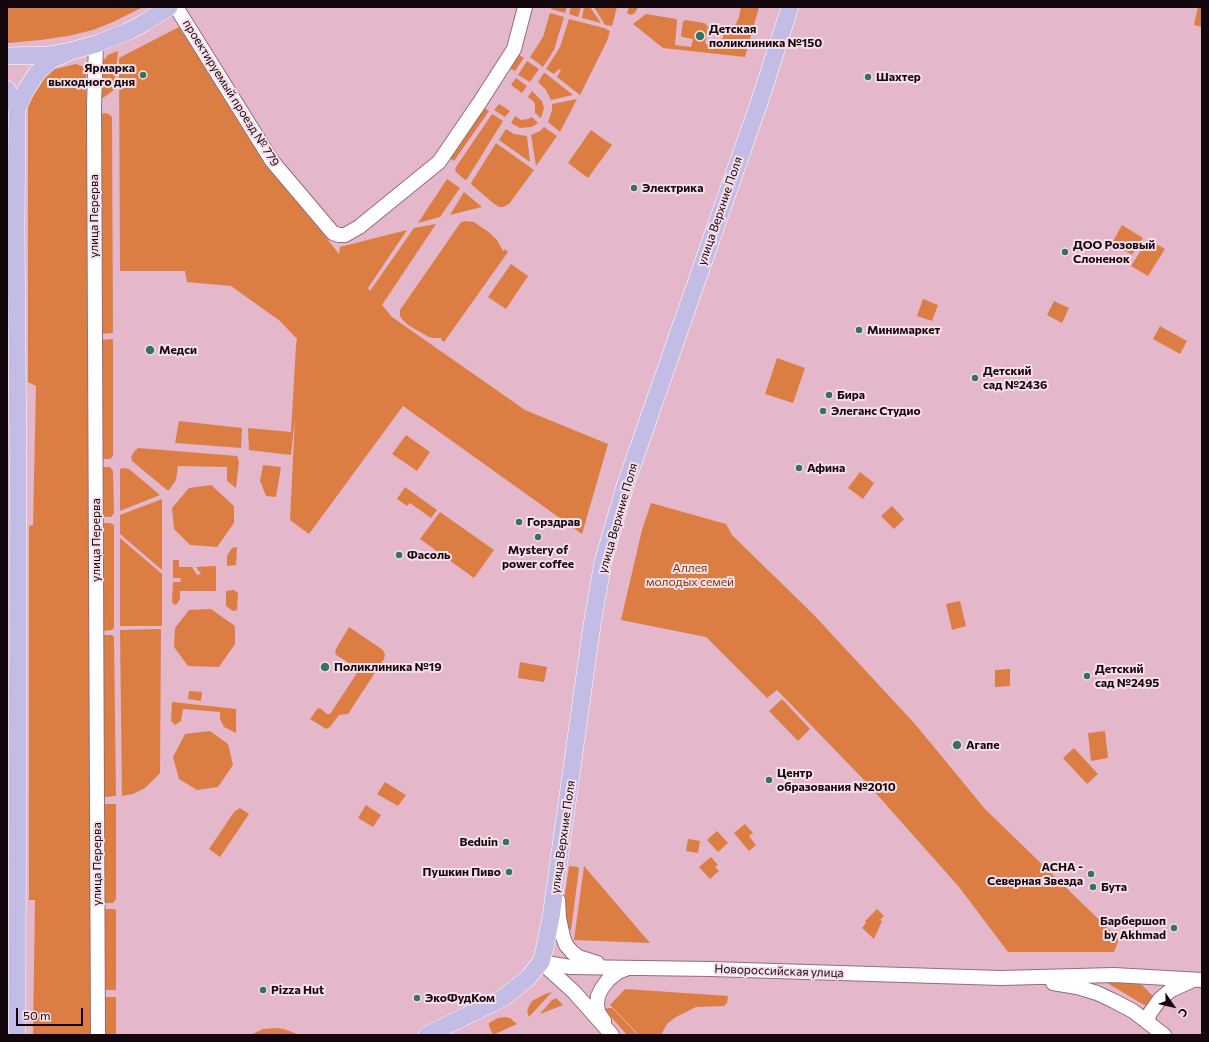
<!DOCTYPE html>
<html>
<head>
<meta charset="utf-8">
<style>
	body { margin:0 }
	#map { position:relative; width:1209px; height:1042px; overflow:hidden; background:#e4b7cb; font-family:Commissioner,sans-serif }
	canvas { display:block }
	.frame { position:absolute; inset:0; border:8px solid #14060d; pointer-events:none }
	.north { position:absolute; left:1153px; top:986px; width:40px; height:40px; -webkit-text-stroke:3px #f6dfe9; paint-order:stroke; rotate:124deg; font-size:11px; font-weight:700; line-height:16px; text-align:center; color:#14060d }
	.north::after { content:''; display:block; margin:auto; width:14px; height:18px; background:#14060d; clip-path:polygon(50% 0,100% 100%,50% 72%,0 100%) }
	.scale { position:absolute; left:16px; top:1008px; width:67px; height:18px; box-sizing:border-box; border:2px solid #14060d; border-top:0; padding-left:5px; font-size:12px; line-height:14px; white-space:nowrap; color:#14060d; -webkit-text-stroke:3px #f6dfe9; paint-order:stroke }
</style>
</head>
<body>
<div id="map">
<canvas width="1209" height="1042"></canvas>
<div class="frame"></div>
<div class="north">С</div>
<div class="scale">50 m</div>
</div>
<script>
const g = document.querySelector('canvas').getContext('2d');
g.lineJoin = 'round';
function paint(path, color) { g.fillStyle = color; g.fill(path, 'evenodd'); }
const poly = rows => new Path2D(rows.map(r => 'M' + r).join(''));
function strokePath(path, color, width, dash) { g.strokeStyle = color; g.lineWidth = width; g.lineCap = dash ? 'butt' : 'round'; g.setLineDash(dash || []); g.stroke(path); }
function write(font, color, halo, rows, align = 'center') {
  g.font = font + ' Commissioner,sans-serif'; g.lineWidth = 4; g.setLineDash([]); g.textBaseline = 'middle'; g.strokeStyle = halo; g.fillStyle = color; for (const [text, x, y, turn = 0] of rows) {
    g.save(); g.translate(x, y); g.rotate((+turn || 0) * Math.PI / 180); g.textAlign = isNaN(turn) ? turn : align; if (halo) g.strokeText(text, 0, 0); g.fillText(text, 0, 0); g.restore();
  }
}
const green = poly([
	[7,7,143,7,113,22,93,30,68,36,41,40,8,43,7,42],
	[552,7,567,7,565,13,551,9],
	[571,7,581,7,578,17,569,14],
	[584,7,590,7,601,23,582,18],
	[594,7,617,7,612,26,605,25],
	[629,7,638,7,635,13,631,15,627,13],
	[741,7,759,7,745,57,663,48,633,24,646,14,676,19,677,21,675,45,691,47,693,39,682,37,681,35,683,22,685,20,704,23,708,26,705,43,707,45,717,47,720,46,722,42,725,26,733,26,736,24,739,17],
	[1198,7,1202,7,1202,27,1194,25],
	[550,13,564,17,554,50,543,67,530,57,543,37],
	[569,19,604,28,610,31,607,41,580,95,557,77,561,70,559,69,554,74,546,69,560,47],
	[179,27,278,176,339,254,340,247,407,230,368,288,370,291,414,228,436,224,382,305,392,317,525,410,608,444,582,534,403,406,309,534,290,520,295,417,291,455,249,450,248,428,291,432,296,345,297,339,280,321,231,286,187,282,185,271,120,271,119,58],
	[118,51,114,90,100,100,101,63,108,55],
	[516,53,524,58,515,71,509,68],
	[527,61,539,69,530,82,518,75],
	[76,64,82,66,86,73,90,338,97,1035,33,1035,35,900,29,900,29,526,33,525,36,386,28,382,28,102,30,93,51,70],
	[544,73,545,73,573,95,551,100,546,90,538,82],
	[516,78,527,86,522,93,511,85],
	[532,91,542,101,544,108,541,118,535,113,535,104,533,101,528,97],
	[577,99,560,132,548,122,552,110,552,104],
	[499,104,510,111,505,117,494,110],
	[483,107,489,111,454,161,448,157],
	[107,113,112,117,113,333,99,334,99,114],
	[492,114,503,121,467,179,465,180,456,172,455,170,456,167],
	[515,116,521,120,528,119,532,117,538,123,532,127,520,128,511,123],
	[544,127,557,136,536,166,531,135,540,131],
	[506,129,514,134,527,136,530,162,499,140],
	[591,130,612,145,588,178,568,163],
	[496,143,534,170,509,204,503,207,499,207,493,203,472,185,471,183],
	[447,179,460,188,440,217,418,223],
	[464,192,482,207,450,215],
	[466,221,474,222,490,233,497,240,503,251,505,249,508,252,444,342,441,340,442,338,434,338,429,337,408,325,402,319,400,316,400,310,461,222],
	[1122,225,1143,238,1132,255,1112,243],
	[1148,239,1165,249,1148,276,1131,266],
	[511,264,528,276,506,309,488,297],
	[923,299,938,305,932,321,917,316],
	[1054,301,1069,308,1062,323,1047,315],
	[1160,326,1187,341,1180,354,1153,339],
	[113,339,113,456,110,459,102,459,99,340],
	[777,358,805,368,793,403,765,394],
	[179,421,242,428,241,448,175,443],
	[406,435,430,452,417,471,392,454],
	[138,448,237,456,239,462,236,488,227,481,227,467,178,466,176,480,169,490,167,490,132,461,131,457,134,452],
	[263,465,281,467,276,497,266,496,260,481],
	[100,467,110,467,113,471,114,513,111,517,100,517],
	[123,468,129,469,160,495,120,511,120,469],
	[860,472,874,483,863,499,848,488],
	[211,485,234,506,234,523,217,547,190,545,174,529,172,508,189,488],
	[405,487,437,510,431,518,410,503,407,506,397,499],
	[162,499,162,570,120,534,120,515],
	[651,503,726,524,732,535,814,615,915,724,985,809,1119,939,1114,952,1008,952,959,887,865,781,777,690,767,698,706,637,621,620,642,530],
	[892,506,904,519,894,529,881,516],
	[440,512,494,550,474,578,420,539],
	[101,523,110,523,114,525,114,628,112,630,103,631,102,630],
	[120,538,162,574,162,626,120,626],
	[237,547,236,565,227,566,227,556,232,548],
	[173,560,179,560,179,567,192,567,197,575,201,574,196,567,216,566,216,591,180,591,180,599,177,604,174,605,172,601,173,582,180,582,181,578,173,578],
	[234,590,238,593,237,610,233,611,226,606,226,591],
	[960,601,966,626,952,630,946,604],
	[211,609,235,626,235,644,219,667,188,666,174,647,175,628,189,610],
	[349,627,383,650,385,655,384,659,348,714,339,715,330,727,326,729,310,719,317,709,320,708,327,714,330,714,357,673,356,668,335,654,336,649],
	[161,629,160,773,145,788,133,794,122,796,120,630],
	[102,635,112,635,114,637,116,796,105,797,103,795],
	[520,662,547,667,544,682,518,678],
	[1010,669,1010,686,995,687,995,670],
	[189,691,202,692,201,701,188,699],
	[782,699,810,729,798,741,769,711],
	[172,702,236,709,236,733,224,727,220,719,220,712,183,709,181,721,175,725,171,721],
	[210,731,228,744,233,765,218,787,197,790,179,779,173,757,185,734],
	[1105,731,1108,758,1091,761,1088,733],
	[1074,748,1098,774,1087,784,1063,758],
	[385,782,406,795,398,806,377,794],
	[103,804,116,804,116,899,113,903,103,903],
	[366,805,381,815,373,827,358,818],
	[240,808,249,814,220,857,209,849,234,812],
	[745,824,753,833,749,836,756,845,749,851,734,833],
	[717,831,728,843,718,852,707,840],
	[688,839,700,841,698,853,686,851],
	[711,857,718,865,715,867,719,871,710,879,699,867],
	[569,866,578,867,579,869,571,930,565,929,564,900],
	[584,866,650,943,574,940],
	[103,909,114,909,116,910,116,990,104,990],
	[877,909,884,916,880,920,882,921,874,939,862,928,866,923,865,921],
	[1104,981,1140,983,1155,998,1149,1004,1144,1005],
	[625,989,728,996,727,1003,724,1006,696,1007,676,1017,667,1024,661,1035,639,1035,610,1005],
	[552,992,529,1017,527,1011,529,1006,532,1001,545,994],
	[103,997,116,997,116,1035,104,1035],
	[556,998,563,1005,540,1014,552,1000],
	[608,1008,612,1008,638,1035,627,1035,604,1009],
	[505,1017,510,1018,517,1024,493,1035,489,1026,489,1023,498,1018],
	[276,1028,284,1029,300,1035,250,1035,263,1029]
]);
const minor = poly([
	[176,7,272,161,333,233,339,235,345,235,359,227,439,162,480,102,514,49,525,7],
	[96,44,94,106,98,1035],
	[558,900,559,918,563,937,566,945,572,952,578,957,597,963],
	[541,962,570,967,711,969,1001,978,1114,975,1202,980],
	[541,962,574,992,612,1035],
	[1053,983,1077,987,1097,993,1114,1001,1133,1011,1164,1035],
	[604,1021,598,1012,597,1004,598,996,602,988,608,980,618,972,628,968],
	[1149,1023,1148,1018,1150,1013,1160,999,1171,990,1191,981]
]);
const major = poly([
	[7,56,48,55,71,51,96,44,129,31,144,23,169,7],
	[7,89,17,109],
	[17,1035,18,465,16,230,17,109,26,90,37,73,51,60,71,51],
	[427,1035,503,998,528,978,541,962,545,947,551,917,592,625,603,562,625,486,760,100,790,7]
]);
const markers = [
	[700,36,5,"#35735f"],
	[143,75,4,"#35735f"],
	[868,77,4,"#35735f"],
	[634,188,4,"#35735f"],
	[1065,252,4,"#35735f"],
	[859,330,4,"#35735f"],
	[150,350,5,"#35735f"],
	[975,378,4,"#35735f"],
	[829,395,4,"#35735f"],
	[823,411,4,"#35735f"],
	[799,468,4,"#35735f"],
	[519,522,4,"#35735f"],
	[538,537,4,"#35735f"],
	[399,555,4,"#35735f"],
	[325,667,5,"#35735f"],
	[1087,676,4,"#35735f"],
	[957,745,5,"#35735f"],
	[769,780,4,"#35735f"],
	[506,842,4,"#35735f"],
	[509,872,4,"#35735f"],
	[1091,874,4,"#35735f"],
	[1093,887,4,"#35735f"],
	[1174,928,4,"#35735f"],
	[263,990,4,"#35735f"],
	[417,998,4,"#35735f"]
];
const poiNames = [
	["Детская",709,29],
	["поликлиника №150",709,43],
	["Ярмарка",135,68,"right"],
	["выходного дня",135,82,"right"],
	["Шахтер",876,77],
	["Электрика",642,188],
	["ДОО Розовый",1073,245],
	["Слоненок",1073,259],
	["Минимаркет",867,330],
	["Медси",159,350],
	["Детский",983,371],
	["сад №2436",983,385],
	["Бира",837,395],
	["Элеганс Студио",831,411],
	["Афина",807,468],
	["Горздрав",527,522],
	["Mystery of",538,550,"center"],
	["power coffee",538,564,"center"],
	["Фасоль",407,555],
	["Поликлиника №19",334,667],
	["Детский",1095,669],
	["сад №2495",1095,683],
	["Агапе",966,745],
	["Центр",777,773],
	["образования №2010",777,787],
	["Beduin",498,842,"right"],
	["АСНА -",1083,867,"right"],
	["Северная Звезда",1083,881,"right"],
	["Пушкин Пиво",501,872,"right"],
	["Бута",1101,887],
	["Барбершоп",1166,921,"right"],
	["by Akhmad",1166,935,"right"],
	["Pizza Hut",271,990],
	["ЭкоФудКом",425,998]
];
const streetNames = [
	["проектируемый проезд № 779",231,93,58],
	["улица Верхние Поля",720,211,-71],
	["улица Перерва",94,216,-90],
	["улица Верхние Поля",618,518,-74],
	["улица Перерва",96,540,-90],
	["улица Верхние Поля",563,837,-82],
	["улица Перерва",97,864,-90],
	["Новороссийская улица",779,971,2]
];
const parkNames = [
	["Аллея",690,568],
	["молодых семей",690,582]
];
paint(green, '#dc7e44');
strokePath(minor, '#946c7e', 16);
strokePath(major, '#fff', 18);
strokePath(minor, '#fff', 14);
strokePath(major, '#c3bde5', 17);
for (const [x, y, r, color] of markers) { const dot = new Path2D(); dot.arc(x, y, r, 0, 2 * Math.PI); g.fillStyle = color; g.fill(dot); strokePath(dot, '#f6dfe9', 1.5); }
write('bold 12px', '#14060d', '#f6dfe9', poiNames, 'left');
write('12px', '#14060d', '#f6dfe9', streetNames);
write('12px', '#783500', '#f6dfe9', parkNames);
</script>
</body>
</html>
